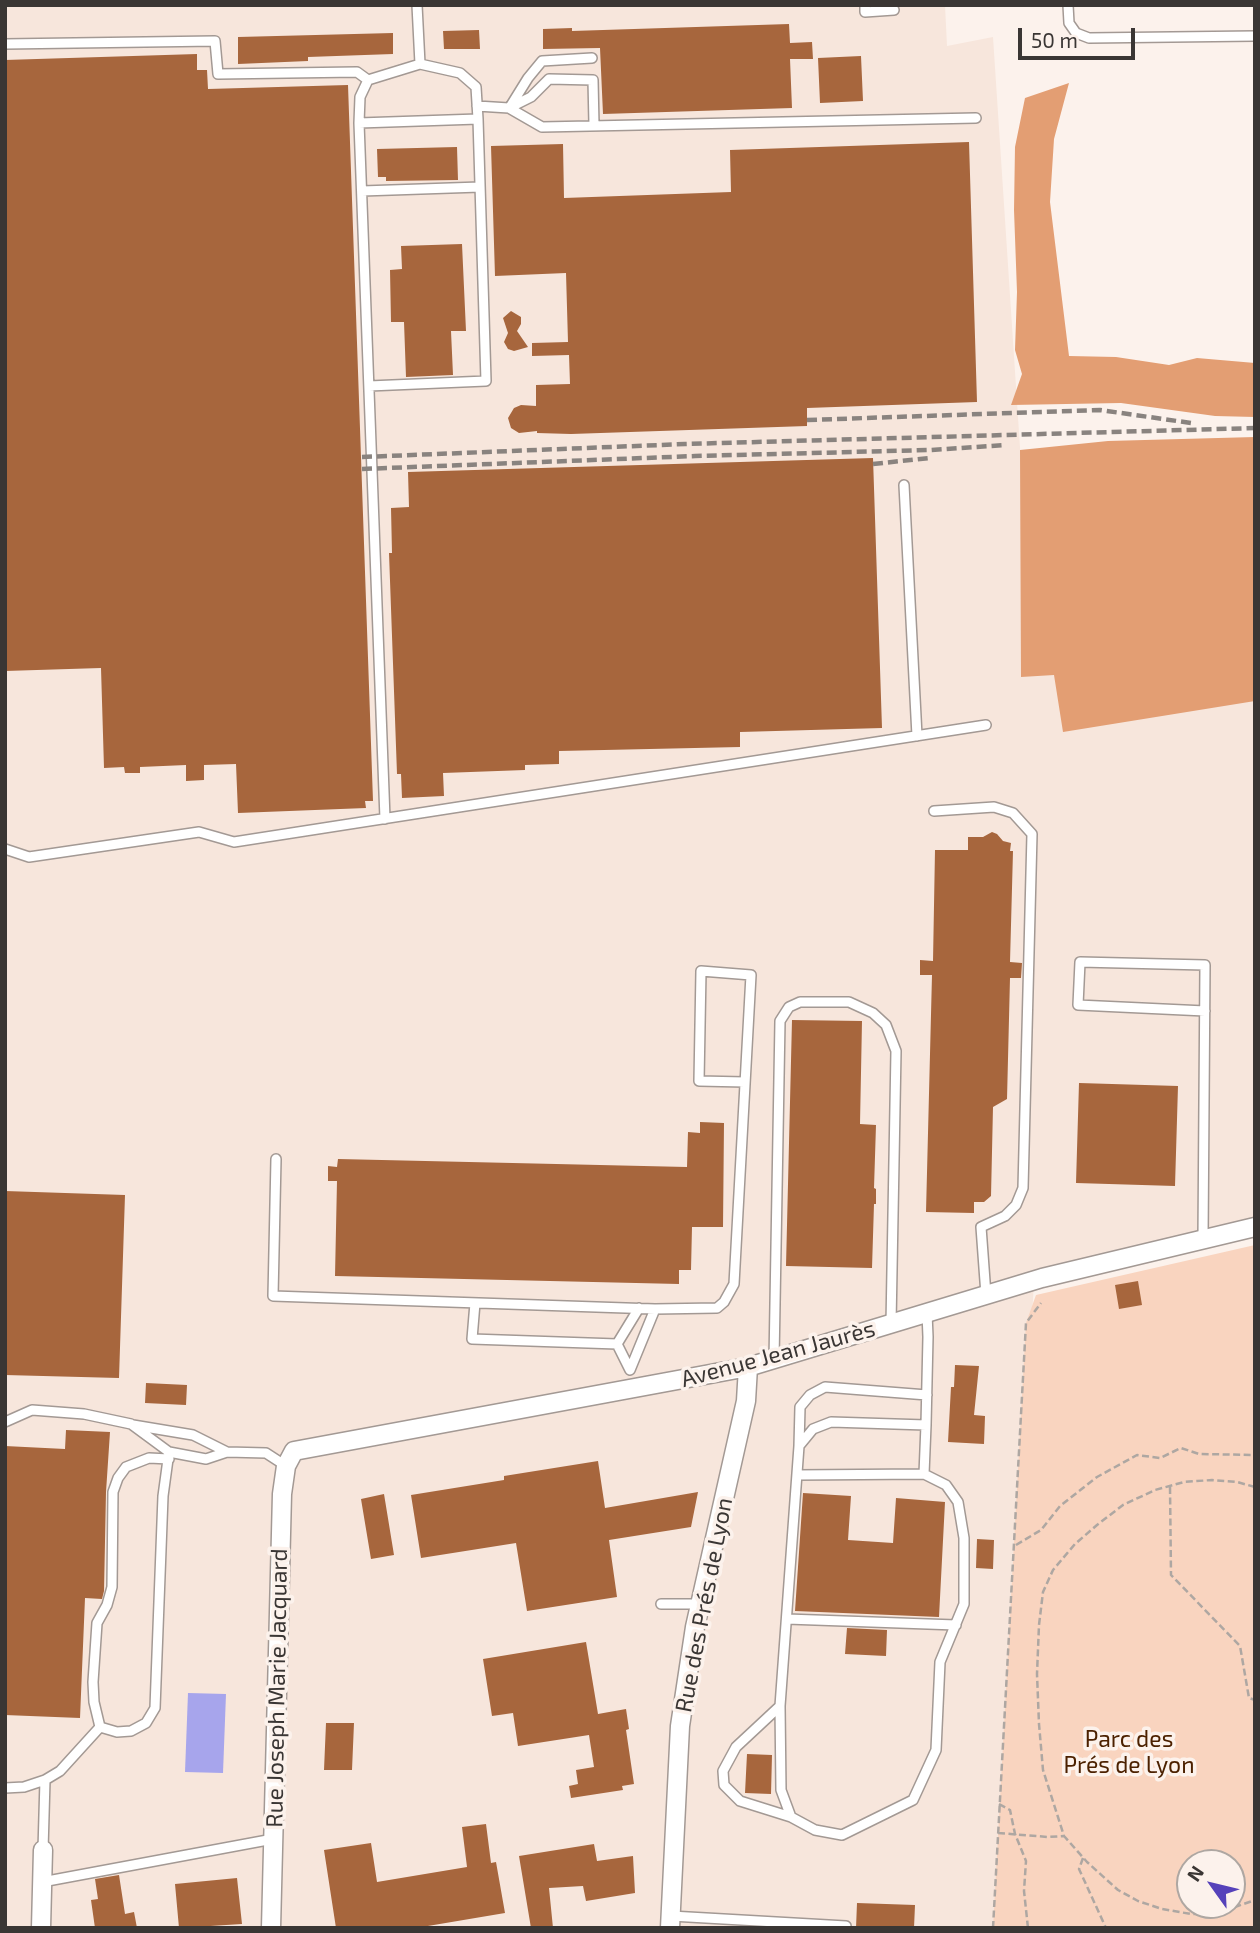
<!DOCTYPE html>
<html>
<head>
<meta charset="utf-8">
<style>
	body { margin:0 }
	#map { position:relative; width:1260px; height:1933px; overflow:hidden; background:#fcf2ec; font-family:"Exo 2",sans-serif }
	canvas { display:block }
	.frame { position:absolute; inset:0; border:7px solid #3a3634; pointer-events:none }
	.north { position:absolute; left:1176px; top:1849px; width:70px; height:70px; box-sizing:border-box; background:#fcf2ec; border:2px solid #aea7a2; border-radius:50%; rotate:304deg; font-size:19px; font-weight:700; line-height:28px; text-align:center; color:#3a3634 }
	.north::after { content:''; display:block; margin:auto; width:24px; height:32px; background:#5642ba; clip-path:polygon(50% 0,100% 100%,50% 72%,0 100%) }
	.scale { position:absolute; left:1018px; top:28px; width:117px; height:32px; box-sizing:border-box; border:4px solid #3a3634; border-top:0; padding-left:9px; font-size:21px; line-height:24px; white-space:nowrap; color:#3a3634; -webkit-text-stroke:5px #fcf2ec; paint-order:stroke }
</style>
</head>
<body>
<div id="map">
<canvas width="1260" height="1933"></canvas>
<div class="frame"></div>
<div class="north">N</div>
<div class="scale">50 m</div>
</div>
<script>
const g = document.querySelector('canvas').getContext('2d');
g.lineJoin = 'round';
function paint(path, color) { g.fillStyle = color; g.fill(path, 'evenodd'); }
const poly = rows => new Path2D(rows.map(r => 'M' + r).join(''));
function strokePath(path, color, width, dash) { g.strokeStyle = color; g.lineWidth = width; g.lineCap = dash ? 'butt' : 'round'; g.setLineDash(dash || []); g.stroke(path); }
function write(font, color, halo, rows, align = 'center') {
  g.font = font + ' "Exo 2",sans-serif'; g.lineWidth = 7; g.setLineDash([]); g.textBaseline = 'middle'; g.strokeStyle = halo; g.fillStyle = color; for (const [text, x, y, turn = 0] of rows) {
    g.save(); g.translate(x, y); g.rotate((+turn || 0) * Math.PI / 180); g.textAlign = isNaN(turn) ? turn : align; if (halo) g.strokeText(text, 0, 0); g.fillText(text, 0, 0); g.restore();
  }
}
const built = poly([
	[5,5,945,5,947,46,993,37,1022,478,1021,676,1255,658,1255,1221,1034,1282,996,1928,5,1928]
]);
const green = poly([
	[1255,1245,1255,1928,993,1928,1026,1323,1036,1295],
	[1190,1863,1232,1863,1232,1905,1190,1905]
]);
const forest = poly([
	[1069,83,1054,139,1050,202,1069,356,1116,357,1169,365,1197,358,1255,363,1255,417,1215,416,1121,403,1011,405,1022,374,1015,350,1017,292,1014,210,1015,147,1025,98],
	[1255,437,1255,701,1063,732,1054,675,1021,677,1020,450,1108,441]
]);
const water = poly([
	[188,1693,226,1694,223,1773,185,1772]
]);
const building = poly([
	[789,24,790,43,812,42,813,59,790,59,792,108,603,114,600,48,543,49,543,29,572,28,572,31],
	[479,30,480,49,444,49,443,31],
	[393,33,393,54,308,57,308,61,238,64,238,37],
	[197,54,197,70,207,70,208,89,348,85,373,801,365,801,366,808,238,813,236,764,204,765,204,780,186,781,186,765,140,767,140,773,125,773,124,767,104,768,101,668,5,671,5,60],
	[861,56,863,101,820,103,818,58],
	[969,142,977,402,807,408,807,426,571,434,537,433,537,431,519,433,511,428,508,418,514,408,521,405,536,406,536,385,570,384,569,355,532,356,532,343,568,342,566,273,495,276,491,146,563,144,564,198,731,192,730,150],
	[457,147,458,180,386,181,386,177,378,177,377,149],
	[462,244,466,331,451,331,453,375,406,377,404,322,391,322,390,270,402,269,401,246],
	[511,311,521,317,521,324,517,331,528,347,514,351,508,349,504,342,508,333,503,318],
	[873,458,882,728,740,732,740,747,559,751,559,764,525,765,525,770,443,773,444,796,402,798,401,774,397,774,389,553,392,553,391,508,409,507,408,472],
	[992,832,997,834,1003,841,1011,843,1010,851,1013,851,1010,962,1022,963,1021,978,1010,978,1007,1099,993,1107,991,1196,984,1202,974,1202,974,1213,926,1212,932,975,920,975,920,960,933,961,935,850,968,850,968,837,983,837],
	[792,1020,862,1021,860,1124,876,1125,874,1188,876,1189,876,1204,874,1204,872,1268,786,1266],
	[1079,1083,1178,1086,1175,1186,1076,1183],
	[700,1122,724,1123,723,1227,692,1227,691,1270,679,1270,679,1284,335,1276,337,1181,328,1181,328,1166,337,1167,338,1159,687,1167,688,1132,700,1133],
	[5,1191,125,1195,119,1378,5,1375],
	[1138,1281,1142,1305,1119,1309,1115,1285],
	[955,1365,979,1366,974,1415,985,1416,984,1444,948,1442,951,1387,954,1387],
	[146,1383,187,1385,186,1405,145,1403],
	[66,1430,110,1432,106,1492,104,1591,102,1599,85,1598,80,1718,5,1715,5,1446,65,1449],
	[598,1461,605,1508,698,1492,691,1527,609,1540,617,1597,527,1611,516,1543,421,1558,411,1495,504,1480,504,1476],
	[803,1493,851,1496,848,1540,893,1543,896,1498,945,1502,939,1617,795,1611],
	[384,1494,394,1555,371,1559,361,1499],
	[977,1539,994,1540,993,1569,976,1568],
	[847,1628,887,1630,886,1656,845,1654],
	[586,1642,598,1714,626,1709,629,1729,626,1730,634,1784,622,1786,623,1790,571,1798,569,1786,578,1784,576,1770,594,1767,589,1735,518,1746,513,1713,492,1716,483,1659],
	[326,1723,354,1723,352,1770,324,1770],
	[747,1754,772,1755,771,1794,745,1793],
	[486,1824,491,1863,496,1862,505,1913,416,1928,336,1928,324,1850,371,1843,377,1882,467,1867,462,1827],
	[594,1844,597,1861,633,1856,635,1893,586,1901,583,1886,549,1888,553,1928,531,1928,519,1856],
	[119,1875,125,1914,134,1912,137,1928,95,1928,91,1900,98,1899,95,1879],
	[237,1878,242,1924,179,1928,175,1884],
	[857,1903,915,1905,914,1928,856,1928]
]);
const path = poly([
	[1170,1487,1171,1575,1240,1646,1249,1698,1255,1700],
	[1255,1487,1237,1482,1212,1480,1184,1482,1155,1490,1123,1505,1097,1525,1075,1544,1053,1570,1043,1592,1039,1625,1037,1674,1039,1724,1043,1770,1064,1836,1087,1862,1118,1890,1138,1901,1162,1909,1191,1914,1218,1913,1255,1900],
	[1016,1545,1041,1530,1060,1506,1097,1477,1137,1455,1160,1458,1181,1448,1199,1454,1255,1455],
	[999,1804,1010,1810,1015,1834,1026,1861,1024,1891,1028,1928],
	[998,1833,1048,1837,1064,1836],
	[1083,1858,1079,1869,1106,1928],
	[993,1928,1026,1323,1041,1303]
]);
const lane = poly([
	[417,5,420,64,368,80,360,97,359,123,478,119,476,87,460,73,420,64],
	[865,5,865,12,894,10],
	[1068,5,1069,23,1076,33,1089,38,1255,36],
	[5,44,215,41,218,74,357,72,368,80],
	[477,106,509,108,542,127,976,118],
	[510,107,528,78,542,61,592,58],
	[509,108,531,97,549,79,593,80,594,125],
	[359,123,385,819],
	[362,191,480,187],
	[369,386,486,381,478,119],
	[904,485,917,736],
	[934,811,994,807,1013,813,1032,834,1023,1188,1016,1205,1005,1216,981,1227,986,1295],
	[5,849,29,857,199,832,234,842,986,725],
	[276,1159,273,1296,655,1309,717,1308,724,1302,734,1284,751,975,701,971,699,1081,745,1082],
	[1203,1239,1205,965,1080,962,1078,1005,1205,1011],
	[475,1303,472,1339,617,1344,639,1308],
	[617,1344,630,1370,655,1309],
	[774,1360,780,1021,789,1007,800,1002,849,1002,873,1013,886,1025,896,1051,891,1324],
	[5,1422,32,1410,84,1414,131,1424,169,1452,206,1459,227,1452,266,1453,286,1466],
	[133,1425,193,1435,227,1452],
	[926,1425,831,1422,813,1429,799,1446,780,1706,781,1790,791,1817,815,1830,842,1835,913,1800,936,1750,940,1662,964,1604,964,1538,958,1502,946,1485,924,1474,926,1425,928,1337,927,1313],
	[799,1446,800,1407,810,1395,825,1387,927,1395],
	[797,1475,924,1474],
	[661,1604,700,1604],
	[787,1619,956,1625],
	[780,1706,736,1747,723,1771,724,1785,740,1801,791,1817],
	[100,1727,94,1702,93,1682,97,1623,107,1605,112,1587,113,1492,118,1478,126,1467,149,1458,169,1459],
	[5,1788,24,1787,45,1780,60,1771,100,1727,117,1732,131,1731,146,1723,155,1708,163,1496,169,1452],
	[43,1850,45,1780],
	[42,1882,273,1839],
	[671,1916,846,1926]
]);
const street = poly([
	[41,1928,43,1850],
	[271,1928,282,1494,286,1466,294,1451,748,1367,1042,1278,1255,1227],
	[670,1928,680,1726,695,1627,746,1401,748,1367]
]);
const rail = poly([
	[807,420,1100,410,1191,423],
	[362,457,685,444,1255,428],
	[873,464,929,458],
	[362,469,695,456,930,450,1005,445]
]);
const streetNames = [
	["Avenue Jean Jaurès",778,1354,-15],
	["Rue des Prés de Lyon",704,1605,-79],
	["Rue Joseph Marie Jacquard",277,1688,-89]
];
const parkNames = [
	["Parc des",1129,1739],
	["Prés de Lyon",1129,1765]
];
paint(built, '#f7e6dc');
paint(green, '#f9d4bf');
paint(forest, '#e39e73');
paint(water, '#a7a5ec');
paint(building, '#a7663d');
strokePath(lane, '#a39994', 12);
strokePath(street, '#a39994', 21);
strokePath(path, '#aea7a2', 2.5, [7, 3.5]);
strokePath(lane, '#fff', 9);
strokePath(street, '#fff', 18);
strokePath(rail, '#89837f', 4.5, [10, 5]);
write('23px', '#3a3634', '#fcf2ec', streetNames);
write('23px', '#4c2100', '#fcf2ec', parkNames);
</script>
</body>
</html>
